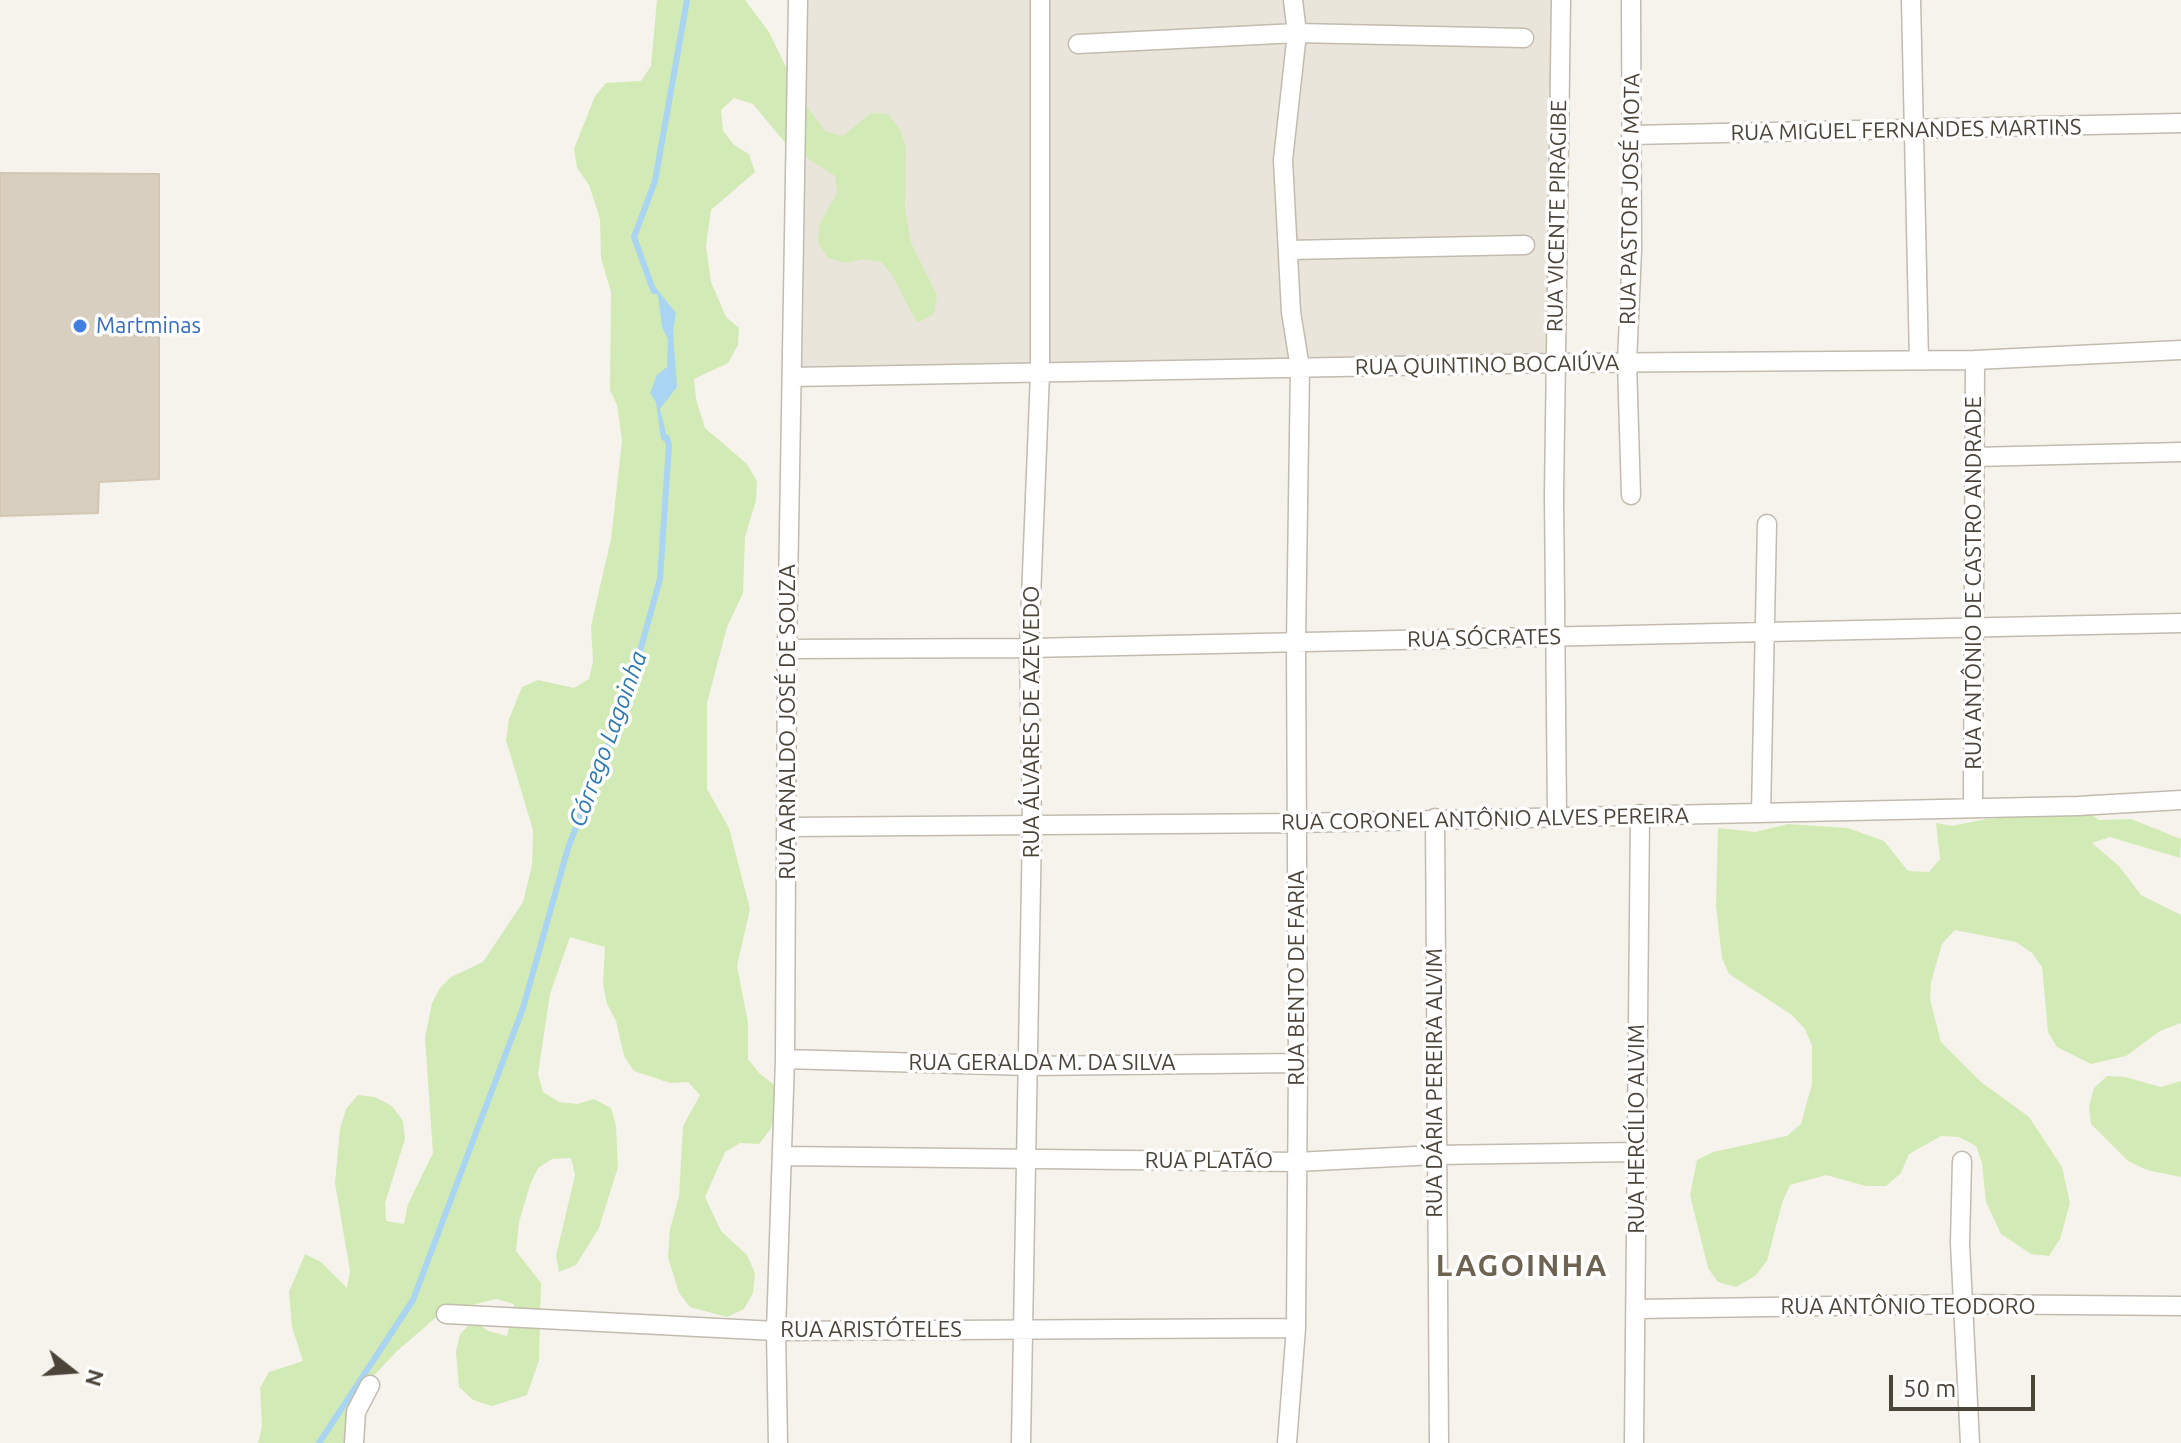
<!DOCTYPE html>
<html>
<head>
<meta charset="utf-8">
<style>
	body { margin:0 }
	#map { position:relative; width:2181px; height:1443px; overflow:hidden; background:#f6f3ec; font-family:Ubuntu,sans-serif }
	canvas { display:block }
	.north { position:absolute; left:32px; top:1331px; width:80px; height:80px; -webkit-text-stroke:6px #fff; paint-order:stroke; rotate:107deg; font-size:22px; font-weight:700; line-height:32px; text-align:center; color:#4b4439 }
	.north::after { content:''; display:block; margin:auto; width:28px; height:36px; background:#4b4439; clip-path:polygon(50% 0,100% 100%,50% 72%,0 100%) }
	.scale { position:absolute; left:1889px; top:1375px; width:146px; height:36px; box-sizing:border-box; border:4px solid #4b4439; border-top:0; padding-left:10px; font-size:24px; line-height:28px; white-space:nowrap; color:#4b4439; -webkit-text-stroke:6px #fff; paint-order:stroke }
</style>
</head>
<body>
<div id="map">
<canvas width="2181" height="1443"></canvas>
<div class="north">N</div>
<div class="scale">50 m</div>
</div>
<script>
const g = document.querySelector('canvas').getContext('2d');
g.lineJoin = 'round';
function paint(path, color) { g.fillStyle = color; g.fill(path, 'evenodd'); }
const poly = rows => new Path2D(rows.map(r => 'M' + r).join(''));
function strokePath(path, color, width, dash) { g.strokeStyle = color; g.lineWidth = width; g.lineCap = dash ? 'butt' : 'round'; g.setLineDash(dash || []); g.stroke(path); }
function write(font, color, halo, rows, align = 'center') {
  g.font = font + ' Ubuntu,sans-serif'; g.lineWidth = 7; g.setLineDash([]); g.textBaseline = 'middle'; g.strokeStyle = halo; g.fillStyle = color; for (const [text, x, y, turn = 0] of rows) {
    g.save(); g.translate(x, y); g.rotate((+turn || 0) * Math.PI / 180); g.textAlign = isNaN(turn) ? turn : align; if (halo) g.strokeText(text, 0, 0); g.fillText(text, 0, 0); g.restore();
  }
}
const residential = poly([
	[798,0,1558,0,1555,363,792,377]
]);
const green = poly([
	[657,0,745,0,769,32,801,98,825,131,843,136,871,113,888,114,900,129,906,148,905,207,911,243,937,295,934,314,917,323,892,275,881,262,863,259,845,263,828,258,818,243,819,225,837,193,835,176,787,145,753,104,734,98,721,110,723,131,734,145,749,154,755,172,711,210,706,246,711,282,726,317,739,328,738,345,728,363,694,379,696,399,705,428,747,464,757,481,756,500,745,537,743,593,727,627,707,703,707,789,729,828,750,909,737,966,748,1023,748,1059,759,1073,773,1084,780,1101,770,1130,759,1144,740,1143,725,1152,705,1197,721,1231,747,1255,755,1273,753,1293,744,1309,727,1317,690,1307,679,1293,668,1257,670,1229,679,1196,683,1126,700,1095,688,1082,670,1083,634,1071,624,1056,616,1021,607,1004,603,984,605,947,570,937,550,994,538,1074,543,1092,559,1102,577,1104,594,1099,611,1108,616,1126,618,1167,599,1228,576,1265,559,1272,556,1256,575,1175,571,1158,552,1159,538,1168,530,1185,519,1222,516,1251,541,1283,539,1360,527,1395,492,1406,473,1400,459,1387,456,1352,460,1334,474,1320,488,1331,507,1336,514,1304,496,1299,441,1313,396,1352,371,1379,345,1443,258,1443,262,1426,260,1388,269,1372,303,1361,292,1327,289,1292,305,1254,321,1262,347,1288,350,1271,335,1183,340,1129,346,1109,358,1095,375,1097,392,1106,403,1121,405,1139,385,1203,386,1221,404,1224,408,1204,433,1153,425,1038,432,1003,440,988,451,977,483,962,523,902,532,866,533,830,506,740,509,719,522,687,538,680,574,688,589,679,593,661,591,626,611,539,622,441,617,405,610,390,611,292,601,258,600,219,589,185,577,168,574,149,595,96,606,83,641,81,651,66],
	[2088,812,2099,820,2131,819,2181,839,2180,858,2110,837,2092,843,2119,866,2141,895,2181,915,2181,1023,2160,1031,2126,1056,2091,1064,2057,1047,2048,1032,2042,967,2032,953,2016,942,1955,930,1942,944,1931,982,1930,999,1941,1042,1981,1082,2029,1117,2062,1167,2070,1203,2060,1239,2049,1256,2031,1254,2001,1234,1986,1202,1982,1163,1976,1146,1959,1137,1941,1136,1909,1154,1901,1173,1886,1186,1866,1186,1826,1175,1790,1185,1782,1203,1767,1261,1755,1276,1736,1287,1718,1282,1708,1268,1690,1195,1697,1160,1713,1152,1787,1136,1801,1124,1812,1084,1812,1046,1805,1029,1792,1015,1729,974,1722,958,1716,906,1718,828,1755,832,1788,824,1848,828,1884,841,1908,871,1929,872,1940,859,1936,823,1952,826,1986,819],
	[2107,1076,2125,1077,2161,1087,2181,1081,2181,1177,2147,1170,2128,1161,2091,1124,2089,1106,2094,1088]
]);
const water = poly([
	[647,277,676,313,673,332,677,387,660,409,669,445,661,439,656,402,650,393,657,375,667,367,668,339,662,327,658,295,651,293]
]);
const stream = poly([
	[652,287,634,237,655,181,687,0],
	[319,1443,413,1300,523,1008,568,848,629,691,660,579,669,445,667,438]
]);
const building = poly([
	[0,173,159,174,159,479,99,482,98,513,0,516,0,173]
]);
const street = poly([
	[1631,0,1632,250,1627,362,1631,495],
	[1911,0,1919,360],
	[1078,44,1297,33,1524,38],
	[1631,135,2181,123],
	[1289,250,1525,245],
	[792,377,1555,363,1975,360,2181,350],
	[1974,457,2181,452],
	[787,649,1029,648,2181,623],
	[1973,807,1975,360],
	[1761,813,1767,524],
	[1557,816,1554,495,1561,0],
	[1435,818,1439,1443],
	[788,827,1297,823,2078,806,2181,800],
	[785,1059,1029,1066,1298,1063],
	[782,1156,1296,1162,1435,1155,1636,1152],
	[1962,1161,1960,1243,1970,1443],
	[1636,1309,1962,1304,2181,1306],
	[446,1314,776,1331,1296,1328],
	[354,1443,356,1412,370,1385],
	[778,1443,776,1331,785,1059,787,649,798,0],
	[1021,1443,1032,827,1029,648,1040,373,1040,0],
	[1287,1443,1296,1328,1298,1063,1296,642,1300,368,1291,312,1283,160,1297,33,1293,0],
	[1634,1443,1640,814]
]);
const markers = [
	[80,326,8,"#3f7fe0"]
];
const streetNames = [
	["RUA MIGUEL FERNANDES MARTINS",1906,130,-1],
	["RUA PASTOR JOSÉ MOTA",1630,199,-89],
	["RUA VICENTE PIRAGIBE",1557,216,-89],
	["RUA QUINTINO BOCAIÚVA",1487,365,-1],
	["RUA ANTÔNIO DE CASTRO ANDRADE",1974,583,-90],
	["RUA SÓCRATES",1484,638,-1],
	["RUA ARNALDO JOSÉ DE SOUZA",788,722,-90],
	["RUA ÁLVARES DE AZEVEDO",1032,722,-90],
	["RUA CORONEL ANTÔNIO ALVES PEREIRA",1485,819,-1],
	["RUA BENTO DE FARIA",1297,978,-90],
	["RUA GERALDA M. DA SILVA",1042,1063],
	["RUA DÁRIA PEREIRA ALVIM",1435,1083,-90],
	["RUA HERCÍLIO ALVIM",1637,1129,-90],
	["RUA PLATÃO",1209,1161],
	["RUA ANTÔNIO TEODORO",1908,1307],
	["RUA ARISTÓTELES",871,1330]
];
const shopNames = [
	["Martminas",96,326]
];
const waterNames = [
	["Córrego Lagoinha",608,739,-70]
];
const districtNames = [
	["LAGOINHA",1522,1266]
];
paint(residential, '#eae5da');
paint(green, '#d2eab5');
paint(water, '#a9d4f2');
strokePath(stream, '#a9d4f2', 6);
paint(building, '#d8cfc1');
strokePath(building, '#d3c7b4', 2);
strokePath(street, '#c2bbae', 21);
strokePath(street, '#fff', 18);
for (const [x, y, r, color] of markers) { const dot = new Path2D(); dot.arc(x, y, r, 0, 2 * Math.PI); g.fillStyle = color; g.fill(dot); strokePath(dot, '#fff', 3); }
write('22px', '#4b4439', '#fff', streetNames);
write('22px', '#366cbe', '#fff', shopNames, 'left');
write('italic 24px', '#2e7ab2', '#fff', waterNames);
g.letterSpacing = '2px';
write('bold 30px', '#6e6250', '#fff', districtNames);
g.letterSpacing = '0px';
</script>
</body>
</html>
